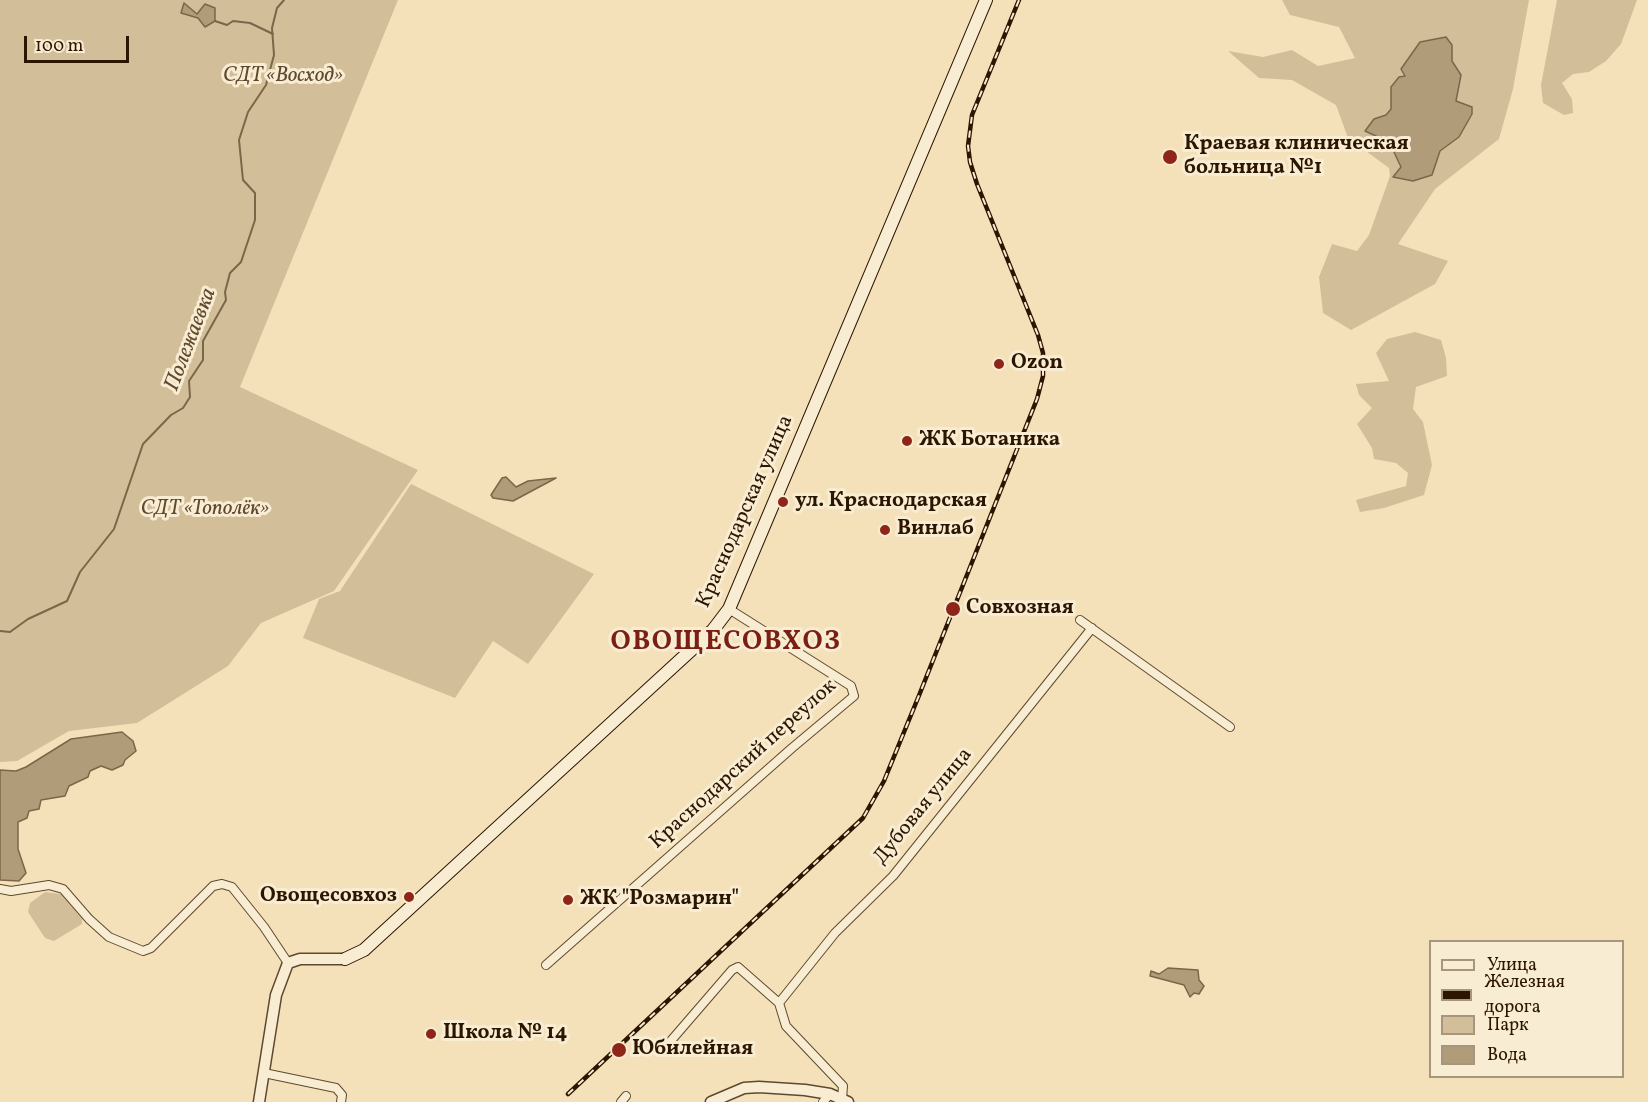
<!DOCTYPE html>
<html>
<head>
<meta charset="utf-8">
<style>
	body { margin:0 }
	#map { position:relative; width:1648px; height:1102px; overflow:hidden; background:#f5e1b9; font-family:Vollkorn,serif }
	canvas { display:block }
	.legend { position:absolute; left:1429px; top:940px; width:195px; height:138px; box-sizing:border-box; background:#f8ecd2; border:2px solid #a6967e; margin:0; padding:8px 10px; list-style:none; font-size:18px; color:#2c1600 }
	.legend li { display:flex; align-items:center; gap:12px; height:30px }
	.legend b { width:30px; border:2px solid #a6967e }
	.scale { position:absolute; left:24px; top:36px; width:105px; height:27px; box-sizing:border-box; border:3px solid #2c1600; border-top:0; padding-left:8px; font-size:18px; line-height:21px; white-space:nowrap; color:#2c1600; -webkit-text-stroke:4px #f8ecd2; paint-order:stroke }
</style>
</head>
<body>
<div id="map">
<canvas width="1648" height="1102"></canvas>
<ul class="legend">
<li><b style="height:8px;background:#f8ecd2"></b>Улица</li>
<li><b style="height:8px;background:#2c1600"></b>Железная дорога</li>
<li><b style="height:16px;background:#d3be9a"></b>Парк</li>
<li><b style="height:16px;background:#b19c7a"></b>Вода</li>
</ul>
<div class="scale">100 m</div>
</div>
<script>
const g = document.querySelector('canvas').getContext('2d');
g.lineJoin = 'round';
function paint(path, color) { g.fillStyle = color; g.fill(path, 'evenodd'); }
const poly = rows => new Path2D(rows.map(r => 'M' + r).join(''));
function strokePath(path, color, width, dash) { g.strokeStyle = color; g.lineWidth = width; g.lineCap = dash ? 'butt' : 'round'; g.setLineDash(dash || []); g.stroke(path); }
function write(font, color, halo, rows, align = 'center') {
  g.font = font + ' Vollkorn,serif'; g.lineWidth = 6; g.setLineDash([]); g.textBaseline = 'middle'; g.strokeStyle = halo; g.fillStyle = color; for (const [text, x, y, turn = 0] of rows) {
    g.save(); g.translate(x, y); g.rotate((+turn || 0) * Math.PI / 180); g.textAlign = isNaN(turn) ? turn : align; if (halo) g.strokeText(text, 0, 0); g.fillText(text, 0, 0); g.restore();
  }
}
const green = poly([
	[0,0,398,0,240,387,418,470,334,591,261,623,228,666,137,723,69,731,17,761,0,762],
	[1282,0,1529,0,1513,89,1499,139,1435,189,1398,244,1448,261,1435,284,1351,330,1323,313,1319,277,1332,244,1357,251,1369,235,1390,176,1389,168,1348,138,1336,105,1292,80,1259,78,1228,51,1263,57,1292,50,1318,66,1355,58,1339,27,1290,15],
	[1446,38,1452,45,1452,61,1461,75,1456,102,1460,137,1440,150,1432,175,1394,176,1401,167,1393,150,1377,144,1376,136,1366,130,1374,119,1386,115,1391,109,1391,87,1406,76,1402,69,1420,42],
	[1557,0,1637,0,1621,44,1606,61,1589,72,1573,74,1562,83,1572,99,1573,113,1564,115,1543,103,1541,85],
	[1415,332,1441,340,1446,358,1447,376,1416,387,1413,409,1423,422,1432,465,1424,495,1384,508,1360,512,1356,500,1406,486,1408,473,1396,463,1374,459,1372,448,1357,424,1372,408,1359,395,1356,384,1389,381,1376,353,1387,339],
	[411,484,594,574,528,664,493,641,455,698,303,638,319,599,340,591],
	[45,892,61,894,82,919,82,924,54,941,45,938,28,912,30,903]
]);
const water = poly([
	[184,3,197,14,205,4,215,8,215,21,205,27,198,18,181,13,184,3],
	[1446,37,1452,45,1452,61,1461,75,1456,101,1472,107,1472,114,1459,137,1440,151,1432,175,1413,181,1393,177,1401,167,1393,150,1377,143,1376,136,1365,131,1374,119,1386,115,1391,109,1391,87,1399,77,1405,76,1401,69,1420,42,1446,37],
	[506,477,516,487,528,481,556,478,513,501,493,498,491,495,502,478,506,477],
	[122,732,133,741,136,751,125,760,123,765,112,770,101,766,90,771,88,777,69,786,65,796,41,800,39,809,29,811,27,818,18,822,18,849,26,873,19,881,0,880,0,770,16,771,26,767,71,739,122,732],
	[1168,968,1198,970,1199,980,1204,986,1199,994,1194,993,1190,997,1184,985,1150,976,1151,971,1159,974,1168,968]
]);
const stream = poly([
	[215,21,227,25,233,21,250,23,273,34],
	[0,631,10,632,28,619,67,601,80,572,114,529,143,444,171,415,183,408,190,397,189,381,203,360,203,341,226,300,225,292,230,273,241,262,255,220,255,193,243,180,239,140,248,112,266,85,274,55,272,28,277,8,284,0]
]);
const minor = poly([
	[1080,620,1230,727],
	[0,889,11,891,49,885,63,889,89,919,109,937,143,951,151,948,213,886,222,884,232,887,264,927,288,963],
	[546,965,792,748,854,696,851,686,729,609],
	[779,1003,835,933,893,876,1092,628],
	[669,1043,732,970,738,967,779,1003,786,1026,843,1086,842,1099],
	[264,1073,336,1088,342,1095,341,1102],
	[621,1102,626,1096],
	[823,1102,830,1094]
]);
const tertiary = poly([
	[259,1102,276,995,288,963,300,959,345,959],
	[711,1102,744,1088,759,1087,805,1090,830,1094,848,1102]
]);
const secondary = poly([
	[345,959,364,950,713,630,729,609,986,0]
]);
const rail = poly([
	[568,1094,863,818,884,781,920,693,1037,399,1043,376,1043,353,1038,335,977,184,970,162,968,146,972,115,1019,0]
]);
const markers = [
	[1170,157,8,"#8f2418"],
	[999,364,6,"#8f2418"],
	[907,441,6,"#8f2418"],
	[783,502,6,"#8f2418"],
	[885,530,6,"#8f2418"],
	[953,609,8,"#8f2418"],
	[409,897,6,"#8f2418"],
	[568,900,6,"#8f2418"],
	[431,1034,6,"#8f2418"],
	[619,1050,8,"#8f2418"]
];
const parkNames = [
	["СДТ «Восход»",283,77],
	["СДТ «Тополёк»",205,510]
];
const poiNames = [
	["Краевая клиническая",1184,145],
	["больница №1",1184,169],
	["Ozon",1011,364],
	["ЖК Ботаника",919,441],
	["ул. Краснодарская",795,502],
	["Винлаб",897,530],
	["Совхозная",966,609],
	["Овощесовхоз",397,897,"right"],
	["ЖК \"Розмарин\"",580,900],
	["Школа № 14",443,1034],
	["Юбилейная",632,1050]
];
const streetNames = [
	["Краснодарская улица",746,512,-66],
	["Краснодарский переулок",744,765,-42],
	["Дубовая улица",924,807,-51]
];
const waterNames = [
	["Полежаевка",192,340,-69]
];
const districtNames = [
	["ОВОЩЕСОВХОЗ",726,644]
];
paint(green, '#d3be9a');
paint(water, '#b19c7a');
strokePath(water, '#7c6649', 1.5);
strokePath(stream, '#7c6649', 2);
strokePath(minor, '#5e492e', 10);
strokePath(tertiary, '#5e492e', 13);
strokePath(secondary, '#2c1600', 14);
strokePath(minor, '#f8ecd2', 8);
strokePath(tertiary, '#f8ecd2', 10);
strokePath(secondary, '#f8ecd2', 12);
strokePath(rail, '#2c1600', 4.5);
strokePath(rail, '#f8ecd2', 2, [7]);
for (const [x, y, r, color] of markers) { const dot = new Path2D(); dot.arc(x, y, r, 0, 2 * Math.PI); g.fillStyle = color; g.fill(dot); strokePath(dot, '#f8ecd2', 2); }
write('italic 21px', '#5e482e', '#f8ecd2', parkNames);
write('bold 21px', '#2c1600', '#f8ecd2', poiNames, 'left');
write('21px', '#2c1600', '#f8ecd2', streetNames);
write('italic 22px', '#614c31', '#f8ecd2', waterNames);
g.letterSpacing = '1.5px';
write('bold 27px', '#7a1f14', '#f8ecd2', districtNames);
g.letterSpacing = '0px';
</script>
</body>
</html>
